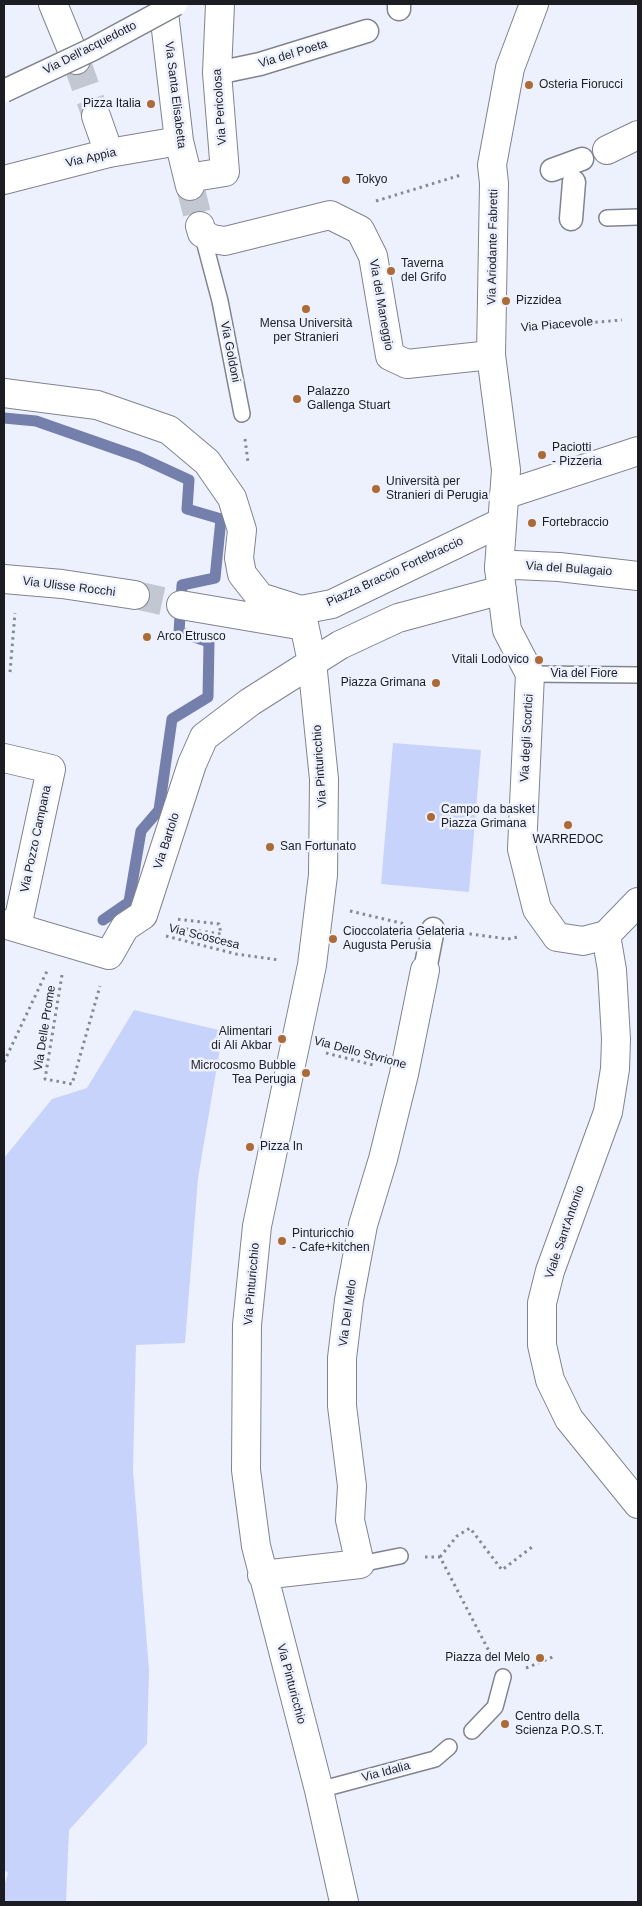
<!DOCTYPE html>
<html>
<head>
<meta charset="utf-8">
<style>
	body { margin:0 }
	#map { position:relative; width:642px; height:1906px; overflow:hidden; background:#edf1fe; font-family:Helvetica,sans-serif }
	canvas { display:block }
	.frame { position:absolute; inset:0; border:5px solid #1c1d22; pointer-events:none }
</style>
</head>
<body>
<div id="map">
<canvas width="642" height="1906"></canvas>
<div class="frame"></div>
</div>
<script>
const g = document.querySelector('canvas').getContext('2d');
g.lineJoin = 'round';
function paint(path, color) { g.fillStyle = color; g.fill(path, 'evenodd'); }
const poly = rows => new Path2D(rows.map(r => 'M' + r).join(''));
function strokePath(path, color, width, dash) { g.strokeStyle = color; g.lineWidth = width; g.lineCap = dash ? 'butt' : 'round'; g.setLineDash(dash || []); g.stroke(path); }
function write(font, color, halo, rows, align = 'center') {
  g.font = font + ' Helvetica,sans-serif'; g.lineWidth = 5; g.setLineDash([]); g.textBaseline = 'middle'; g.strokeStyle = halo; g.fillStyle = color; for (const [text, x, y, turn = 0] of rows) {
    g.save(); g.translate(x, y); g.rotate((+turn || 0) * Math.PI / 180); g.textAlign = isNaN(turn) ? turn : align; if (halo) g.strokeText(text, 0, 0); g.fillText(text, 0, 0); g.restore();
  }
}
const green = poly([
	[393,743,481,750,469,892,381,884],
	[134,1010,223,1031,198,1178,185,1343,136,1345,133,1470,149,1670,147,1744,69,1830,66,1902,4,1902,4,1886,8,1873,4,1870,4,1158,52,1099,87,1088]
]);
const stream = poly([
	[4,418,36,421,139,457,189,480,187,509,221,519,215,578,182,585,179,632,209,642,208,697,172,719,159,810,141,831,129,902,103,920]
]);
const minorTunnel = poly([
	[76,60,96,116],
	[190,186,200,226],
	[135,595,181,605]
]);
const path = poly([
	[376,201,461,175],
	[524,328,622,320],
	[245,439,248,462],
	[10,672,15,613],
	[350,911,405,924],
	[173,927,221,934,219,924,175,919],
	[463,933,508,939,518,937],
	[166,936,236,954,279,960],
	[62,975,45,1079,72,1084,100,986],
	[326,1053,373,1065],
	[4,1062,47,971],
	[425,1557,440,1557,490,1653],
	[440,1557,457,1536,470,1528,502,1570,532,1547],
	[526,1668,555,1656]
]);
const service = poly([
	[607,218,638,217],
	[202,233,220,301,242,414],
	[530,674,638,675],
	[360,1564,400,1556],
	[472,1731,495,1707,503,1677],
	[319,1790,435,1759,449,1747]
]);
const pedestrian = poly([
	[399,9,399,4],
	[217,73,260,64,367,31],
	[552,170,582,159],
	[571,219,574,182],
	[425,970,433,929]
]);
const minor = poly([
	[53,4,76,60],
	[163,4,179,141,190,186],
	[96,116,109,153],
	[607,150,638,135],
	[188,178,225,172,217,73,220,4],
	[4,180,109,153,179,141],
	[200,226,202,233,212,239,225,241,330,215,360,230,373,256,390,356,407,364,491,355],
	[4,393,97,405,169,430,207,462,232,498,242,530,239,558,242,574,260,597,301,610],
	[504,495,638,451],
	[499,568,515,565,559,567,638,576],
	[4,579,62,584,135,595],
	[181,605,304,626],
	[301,610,312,662,324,779,323,875,312,965,257,1226,247,1325,246,1470,256,1546,319,1790,344,1902],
	[301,610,332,604,502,522],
	[4,758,51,769,17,927],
	[4,924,109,955,125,927,143,915,192,764,204,737,250,702,340,645,398,618,502,590],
	[262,1575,360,1564,350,1520,352,1486,342,1406,342,1358,349,1300,363,1225,383,1159,404,1074,425,970]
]);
const tertiary = poly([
	[534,4,510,68,492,165,494,183,491,355,506,470,499,568,507,630,530,674,522,849,537,909,557,937,583,941,606,935]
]);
const secondary = poly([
	[638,902,606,935,612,970,616,1039,615,1069,608,1112,550,1271,542,1303,542,1345,550,1380,569,1419,638,1504]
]);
const pedestrianBridge = poly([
	[4,91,91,50,176,4]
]);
const markers = [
	[529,85,5,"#ac6a36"],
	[151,104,5,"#ac6a36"],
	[346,180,5,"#ac6a36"],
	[391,271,5,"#ac6a36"],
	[506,301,5,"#ac6a36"],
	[306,309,5,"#ac6a36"],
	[297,399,5,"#ac6a36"],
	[542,455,5,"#ac6a36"],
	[376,489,5,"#ac6a36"],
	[532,523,5,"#ac6a36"],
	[147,637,5,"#ac6a36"],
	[539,660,5,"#ac6a36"],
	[436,683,5,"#ac6a36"],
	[431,817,5,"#ac6a36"],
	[568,825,5,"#ac6a36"],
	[270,847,5,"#ac6a36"],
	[333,939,5,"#ac6a36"],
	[282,1039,5,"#ac6a36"],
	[306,1073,5,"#ac6a36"],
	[250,1147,5,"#ac6a36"],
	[282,1241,5,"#ac6a36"],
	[540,1658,5,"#ac6a36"],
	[505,1724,5,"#ac6a36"]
];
const streetNames = [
	["Via Dell'acquedotto",90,48,-27],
	["Via del Poeta",293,54,-17],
	["Via Santa Elisabetta",175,95,83],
	["Via Pericolosa",220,107,-94],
	["Via Appia",91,158,-13],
	["Via Ariodante Fabretti",493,247,-89],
	["Via del Maneggio",381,305,80],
	["Via Piacevole",557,325,-5],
	["Via Goldoni",230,352,79],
	["Via del Bulagaio",569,569,4],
	["Piazza Braccio Fortebraccio",395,572,-25],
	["Via Ulisse Rocchi",69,587,7],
	["Via del Fiore",584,674],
	["Via degli Scortici",527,738,-87],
	["Via Pinturicchio",320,766,-94],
	["Via Pozzo Campana",36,839,-78],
	["Via Bartolo",167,841,-72],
	["Via Scoscesa",204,937,14],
	["Via Delle Prome",45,1028,-81],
	["Via Dello Stvrione",360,1053,15],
	["Viale Sant'Antonio",565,1232,-71],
	["Via Pinturicchio",252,1284,-85],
	["Via Del Melo",348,1313,-82],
	["Via Pinturicchio",291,1684,75],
	["Via Idalia",386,1772,-15]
];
const poiNames = [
	["Osteria Fiorucci",539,85],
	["Pizza Italia",141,104,"right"],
	["Tokyo",356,180],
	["Taverna",401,264],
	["del Grifo",401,278],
	["Pizzidea",516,301],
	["Mensa Università",306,324,"center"],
	["per Stranieri",306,338,"center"],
	["Palazzo",307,392],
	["Gallenga Stuart",307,406],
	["Paciotti",552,448],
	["- Pizzeria",552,462],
	["Università per",386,482],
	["Stranieri di Perugia",386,496],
	["Fortebraccio",542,523],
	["Arco Etrusco",157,637],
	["Vitali Lodovico",529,660,"right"],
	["Piazza Grimana",426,683,"right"],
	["Campo da basket",441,810],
	["Piazza Grimana",441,824],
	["WARREDOC",568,840,"center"],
	["San Fortunato",280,847],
	["Cioccolateria Gelateria",343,932],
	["Augusta Perusia",343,946],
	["Alimentari",272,1032,"right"],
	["di Ali Akbar",272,1046,"right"],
	["Microcosmo Bubble",296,1066,"right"],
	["Tea Perugia",296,1080,"right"],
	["Pizza In",260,1147],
	["Pinturicchio",292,1234],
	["- Cafe+kitchen",292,1248],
	["Piazza del Melo",530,1658,"right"],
	["Centro della",515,1717],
	["Scienza P.O.S.T.",515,1731]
];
paint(green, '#c7d3fb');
strokePath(stream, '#747fab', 11);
strokePath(minorTunnel, '#c3c7d2', 28, [28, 14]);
strokePath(service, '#80848f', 18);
strokePath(pedestrian, '#80848f', 25);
strokePath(minor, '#80848f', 30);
strokePath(tertiary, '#80848f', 30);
strokePath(secondary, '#80848f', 30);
strokePath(path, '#878992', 3, [2.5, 4]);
strokePath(service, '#fff', 15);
strokePath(pedestrian, '#fff', 22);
strokePath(minor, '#fff', 28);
strokePath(tertiary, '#fff', 28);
strokePath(secondary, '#fff', 28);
strokePath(pedestrianBridge, '#80848f', 25, []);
strokePath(pedestrianBridge, '#fff', 22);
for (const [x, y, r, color] of markers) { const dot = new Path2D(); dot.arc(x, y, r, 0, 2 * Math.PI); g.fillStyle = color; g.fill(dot); strokePath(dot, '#edf1fe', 2); }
write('12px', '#1c1d22', '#edf1fe', streetNames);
write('12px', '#1c1d22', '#edf1fe', poiNames, 'left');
</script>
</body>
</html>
